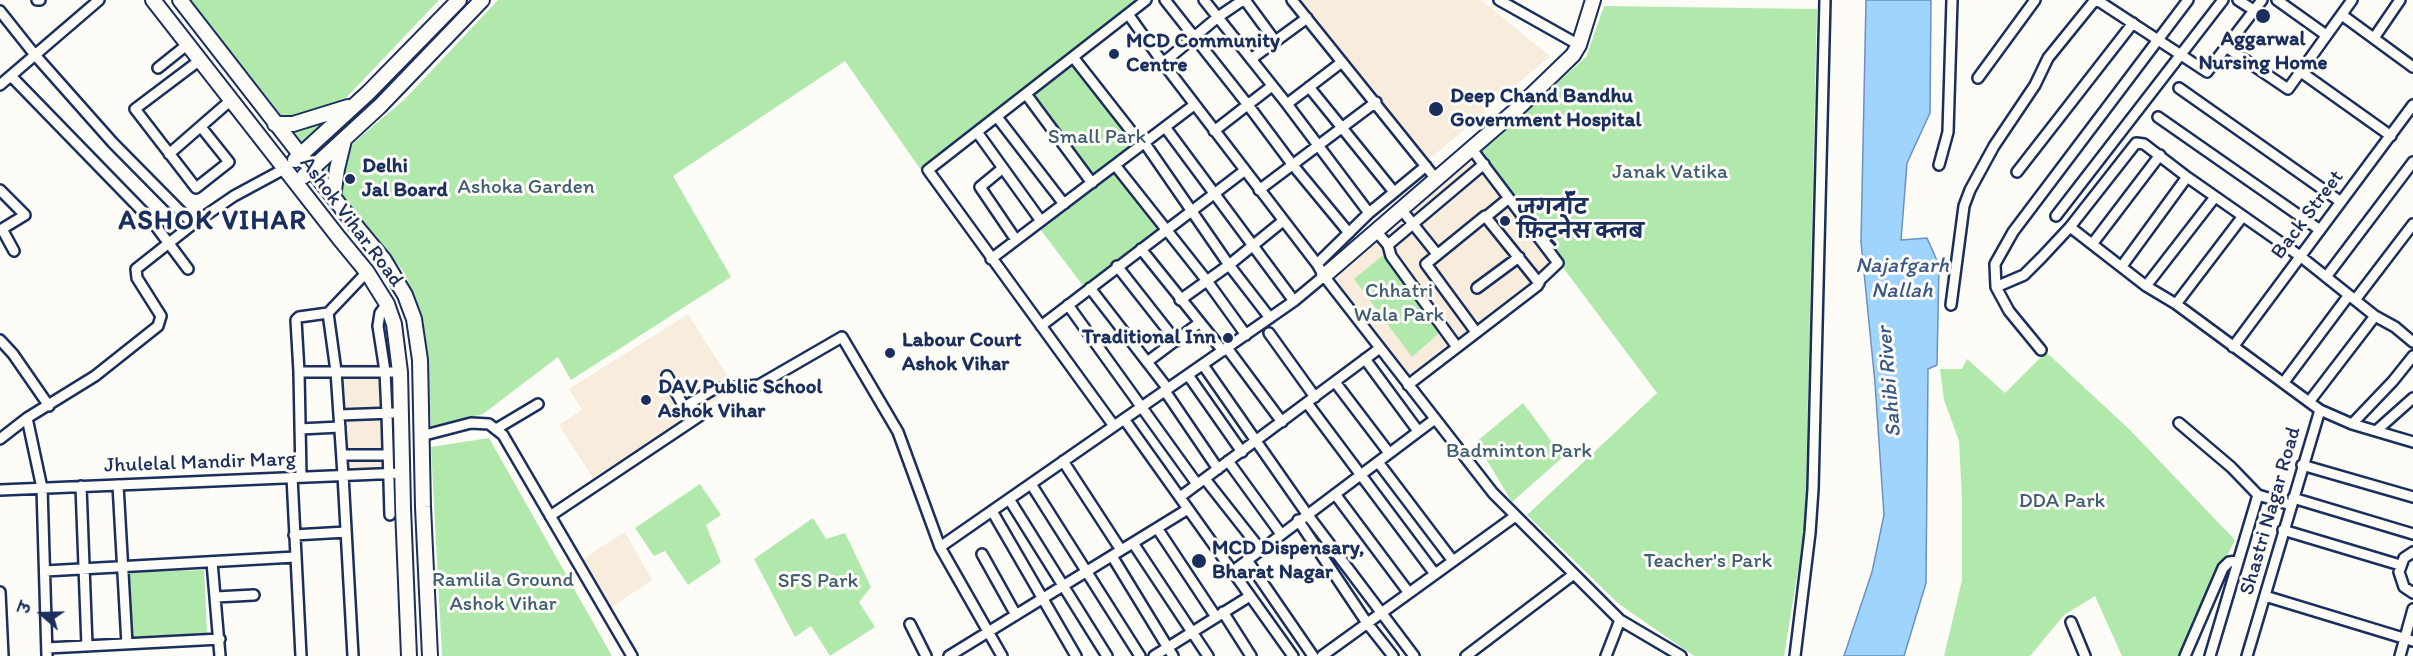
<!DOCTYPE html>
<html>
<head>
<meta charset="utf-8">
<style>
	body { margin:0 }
	#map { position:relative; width:2413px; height:656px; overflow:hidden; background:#fdfcf7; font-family:Itim,"Playpen Sans Deva",sans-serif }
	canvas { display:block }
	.north { position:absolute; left:12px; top:584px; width:60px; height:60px; -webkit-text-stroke:4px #fdfcf7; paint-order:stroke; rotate:290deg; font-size:16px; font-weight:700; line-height:24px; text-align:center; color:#1b2f5e }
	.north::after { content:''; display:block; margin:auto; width:21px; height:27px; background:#1b2f5e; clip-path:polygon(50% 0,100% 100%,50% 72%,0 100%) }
</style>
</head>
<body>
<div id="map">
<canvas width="2413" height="656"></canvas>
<div class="north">उ</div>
</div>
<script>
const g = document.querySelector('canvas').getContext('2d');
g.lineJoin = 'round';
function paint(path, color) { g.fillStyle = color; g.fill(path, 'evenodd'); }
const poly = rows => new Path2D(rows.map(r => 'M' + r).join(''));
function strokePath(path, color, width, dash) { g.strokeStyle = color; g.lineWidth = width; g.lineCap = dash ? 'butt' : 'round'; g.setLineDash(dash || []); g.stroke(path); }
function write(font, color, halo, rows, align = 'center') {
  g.font = font + ' Itim,"Playpen Sans Deva",sans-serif'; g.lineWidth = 6; g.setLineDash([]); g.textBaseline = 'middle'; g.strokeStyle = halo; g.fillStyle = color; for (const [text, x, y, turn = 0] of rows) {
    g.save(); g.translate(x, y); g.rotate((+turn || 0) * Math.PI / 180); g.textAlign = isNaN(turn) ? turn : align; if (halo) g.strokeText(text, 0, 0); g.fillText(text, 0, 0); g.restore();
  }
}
const built = poly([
	[1299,0,1481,0,1550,56,1426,162],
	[1471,161,1552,265,1408,376,1335,277],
	[688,314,735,388,593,478,559,425,582,410,569,389],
	[394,363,395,468,345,470,341,364],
	[625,532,652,580,609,609,581,560]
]);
const green = poly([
	[190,0,439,0,303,143],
	[498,0,1139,0,923,173,845,61,673,176,731,277,571,380,558,357,483,414,431,426,427,356,420,309,404,272,320,171,405,99],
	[1604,6,1817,9,1805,527,1784,656,1694,656,1619,604,1527,515,1657,393,1478,154,1586,57],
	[1073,62,1134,144,1093,176,1034,94],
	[1114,173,1158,231,1084,287,1040,229],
	[1387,252,1445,328,1412,357,1354,279],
	[2046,352,2129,429,2235,540,2178,656,2122,656,2095,596,2064,615,2030,656,1944,656,1962,580,1962,498,1959,441,1944,400,1940,369,1962,369,1967,359,2005,393],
	[1523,403,1563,457,1512,502,1476,442],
	[489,438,612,656,442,656,431,447],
	[700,484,721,515,706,525,721,562,688,585,665,551,654,556,635,528],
	[813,518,826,539,845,533,871,587,859,602,875,627,830,656,811,626,795,637,754,559],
	[204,570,207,633,130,637,127,573]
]);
const water = poly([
	[1866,0,1931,0,1930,113,1907,163,1901,240,1927,238,1939,265,1937,365,1928,369,1926,583,1904,656,1844,656,1872,572,1884,515,1875,383,1861,242,1866,0]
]);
const street = poly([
	[37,0,40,0],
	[1165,0,1248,105,1292,164,1349,233],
	[1204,0,1287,104,1369,213],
	[1245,0,1275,41],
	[1292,0,1436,179],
	[1499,0,1579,45],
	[2097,0,2207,72,2262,0],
	[2238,0,2255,11],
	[2277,0,2326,35],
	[0,11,35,55,113,143,193,224],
	[1128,14,1163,63,1317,264,1324,276,1493,493,1620,620,1681,656],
	[2342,15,2413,67],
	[2374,38,2400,0],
	[2226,47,2288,89,2352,0],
	[1073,57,1142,145],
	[1251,59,1307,18],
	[200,60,135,109,196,188,229,162,201,127],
	[1163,63,1218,17,1243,0],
	[158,68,188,44],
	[2301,72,2391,136],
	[11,76,152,221,188,269],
	[1978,78,2035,0],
	[0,85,99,0],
	[1309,87,1394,192],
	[2179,88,2341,202],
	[1026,94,1092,183],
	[1287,104,1342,62],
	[997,117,1064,204],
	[2158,117,2320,230],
	[1165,127,1294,301],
	[1214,131,1272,86],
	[977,132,1041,221],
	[1144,142,1229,265,1270,318],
	[1471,148,1558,263,1539,281],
	[169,154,231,100],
	[1115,165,1207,281,1246,335],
	[1939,165,1948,132,1952,0],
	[1003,168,980,187,1016,240],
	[2017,172,2133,23],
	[0,190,25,215,2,229,14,251],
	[1259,190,1376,102],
	[1401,209,1437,254],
	[1487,216,1509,198],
	[2056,216,2223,0],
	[2070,227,2146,286,2176,304,2320,410,2352,424,2413,442],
	[1376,231,1388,245,1391,256,1457,347],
	[2093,243,2160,155],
	[1388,245,1484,164],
	[1141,249,1223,351],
	[991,259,1194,105],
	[1317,264,1369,213,1426,166],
	[1117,266,1176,341],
	[2122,266,2187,177,2300,256,2375,316,2395,327,2413,342],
	[2326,277,2413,162],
	[2146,286,2215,197],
	[1996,287,2024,275,2042,257,2070,227,2136,143,2144,144,2187,177],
	[1090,288,1168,389],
	[1477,288,1519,257],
	[1180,300,1229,265,1283,221],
	[2355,300,2413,224],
	[387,304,380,313,378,326,385,371,387,414,390,515],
	[2176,304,2243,216],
	[1068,305,1197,484],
	[1951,305,1964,206,1970,190,1994,146,2035,85,2048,58,2095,0],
	[328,313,367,272],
	[1041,326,1244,171],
	[1269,333,1315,397],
	[0,340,13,354,49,406],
	[2233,347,2413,105],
	[1227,348,1282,422],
	[2041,350,2009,311,1996,287,1995,264,2013,232,2188,0],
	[1365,359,1418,431],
	[1147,362,1199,323],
	[1203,365,1307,514,1414,656],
	[299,372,296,320,299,317,328,313,336,371,343,475,353,656],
	[1188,375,1242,452],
	[667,376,684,407,714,389,759,385,842,337,898,432,940,547,1002,656],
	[1335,382,1389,453],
	[2284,382,2349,295],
	[1408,385,1537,286,1539,283,1485,216,1426,264,1476,332],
	[1165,391,1218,469],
	[2309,402,2375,316],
	[1307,403,1435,574],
	[339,415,393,413],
	[27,418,42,488,47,656],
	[1124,419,1293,656],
	[2179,423,2231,467,2258,495,2291,505],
	[2352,424,2393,381,2413,356],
	[1114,426,928,170,1146,0],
	[300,429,340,427],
	[496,429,538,404],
	[2376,431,2413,398],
	[421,436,471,423,489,424,503,435,632,656],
	[0,439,27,418,95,376,158,326,161,316,137,278,136,269,193,224,234,196,284,169],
	[342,455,388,455],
	[1063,461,1121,550],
	[1228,461,1281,534],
	[1378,462,1453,561],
	[2302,465,2413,497],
	[292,477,301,656],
	[301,477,299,372,400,372],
	[1205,479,1261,550],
	[1031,484,1140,656],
	[118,485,127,644],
	[81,486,87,646],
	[0,490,402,473],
	[1335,494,1409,593],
	[1180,497,1380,348],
	[2293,498,2413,534],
	[1009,499,1107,656],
	[992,511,1076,656],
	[550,516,704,413],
	[1298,520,1367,623,1393,656],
	[1157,528,1216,617],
	[2283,530,2400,565],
	[294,535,346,532],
	[1133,543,1208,656],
	[940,547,1294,301,1324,276],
	[2413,552,2404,558,2399,572,2404,587,2413,593],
	[982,554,1016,615],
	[1112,556,1173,656],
	[1247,560,1313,656],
	[212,562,220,656],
	[45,571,295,557],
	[1233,571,1435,419],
	[0,592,3,656],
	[2265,596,2413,641],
	[216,597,254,595],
	[1223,612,1251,656],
	[2071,622,2085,656],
	[910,624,926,656],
	[47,648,220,639],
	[949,656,1188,509],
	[1154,656,1250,596],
	[1322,656,1514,517],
	[1466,656,1574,574],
	[1606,656,1620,620],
	[1795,656,1810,533,1813,489,1825,0],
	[2185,656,2223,568,2229,562,2238,561],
	[2210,656,2258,495],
	[2247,656,2320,410],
	[2400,656,2413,609]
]);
const secondary = poly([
	[153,0,339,238,367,272,387,304,394,324,400,372,403,508,409,656],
	[180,0,355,225,384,260,405,295,414,319,420,360,423,507,430,656],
	[275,124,293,124,348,107],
	[295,160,368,93,459,0],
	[304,176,380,106,482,0],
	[333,197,337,169,344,140],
	[1324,276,1516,110,1573,55,1579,45,1593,0]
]);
const markers = [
	[2263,16,8,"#1b2f5e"],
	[1114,54,6,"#1b2f5e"],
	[1436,109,8,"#1b2f5e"],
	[350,179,6,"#1b2f5e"],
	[1505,221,6,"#1b2f5e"],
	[1228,338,6,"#1b2f5e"],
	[890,353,6,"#1b2f5e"],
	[646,400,6,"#1b2f5e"],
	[1199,561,8,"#1b2f5e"]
];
const poiNames = [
	["Aggarwal",2263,40,"center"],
	["Nursing Home",2263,64,"center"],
	["MCD Community",1126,42],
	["Centre",1126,66],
	["Deep Chand Bandhu",1450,97],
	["Government Hospital",1450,121],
	["Delhi",362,167],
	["Jal Board",362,191],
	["जगर्नॉट",1517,209],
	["फ़िट्नेस क्लब",1517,233],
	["Traditional Inn",1216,338,"right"],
	["Labour Court",902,341],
	["Ashok Vihar",902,365],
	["DAV Public School",658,388],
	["Ashok Vihar",658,412],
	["MCD Dispensary,",1212,549],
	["Bharat Nagar",1212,573]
];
const parkNames = [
	["Small Park",1097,138],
	["Janak Vatika",1670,173],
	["Ashoka Garden",526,188],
	["Chhatri",1399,292],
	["Wala Park",1399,316],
	["Badminton Park",1519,452],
	["DDA Park",2062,502],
	["Teacher's Park",1708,562],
	["Ramlila Ground",503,581],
	["Ashok Vihar",503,605],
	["SFS Park",818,582]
];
const streetNames = [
	["Back Street",2308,215,-53],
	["Ashok Vihar Road",351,222,53],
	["Jhulelal Mandir Marg",200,463,-2],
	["Shastri Nagar Road",2271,511,-74]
];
const waterNames = [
	["Najafgarh",1902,266],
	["Nallah",1902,291],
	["Sahibi River",1890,382,-95]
];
const districtNames = [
	["ASHOK VIHAR",213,222]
];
paint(built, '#f8ecdc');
paint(green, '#b1e9ad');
paint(water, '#9fd4fe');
strokePath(water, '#6a92be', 1.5);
strokePath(street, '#1b2f5e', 14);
strokePath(secondary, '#1b2f5e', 18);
strokePath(street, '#fdfcf7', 9);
strokePath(secondary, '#fdfcf7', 14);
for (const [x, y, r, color] of markers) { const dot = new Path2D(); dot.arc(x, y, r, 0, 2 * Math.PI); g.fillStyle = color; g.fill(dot); strokePath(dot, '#fdfcf7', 2); }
write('bold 21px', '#1b2f5e', '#fdfcf7', poiNames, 'left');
write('21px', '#405e72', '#fdfcf7', parkNames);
write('21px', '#1b2f5e', '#fdfcf7', streetNames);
write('italic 22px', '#3c5886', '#fdfcf7', waterNames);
g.letterSpacing = '1.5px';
write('bold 27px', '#1b2f5e', '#fdfcf7', districtNames);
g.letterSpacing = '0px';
</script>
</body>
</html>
